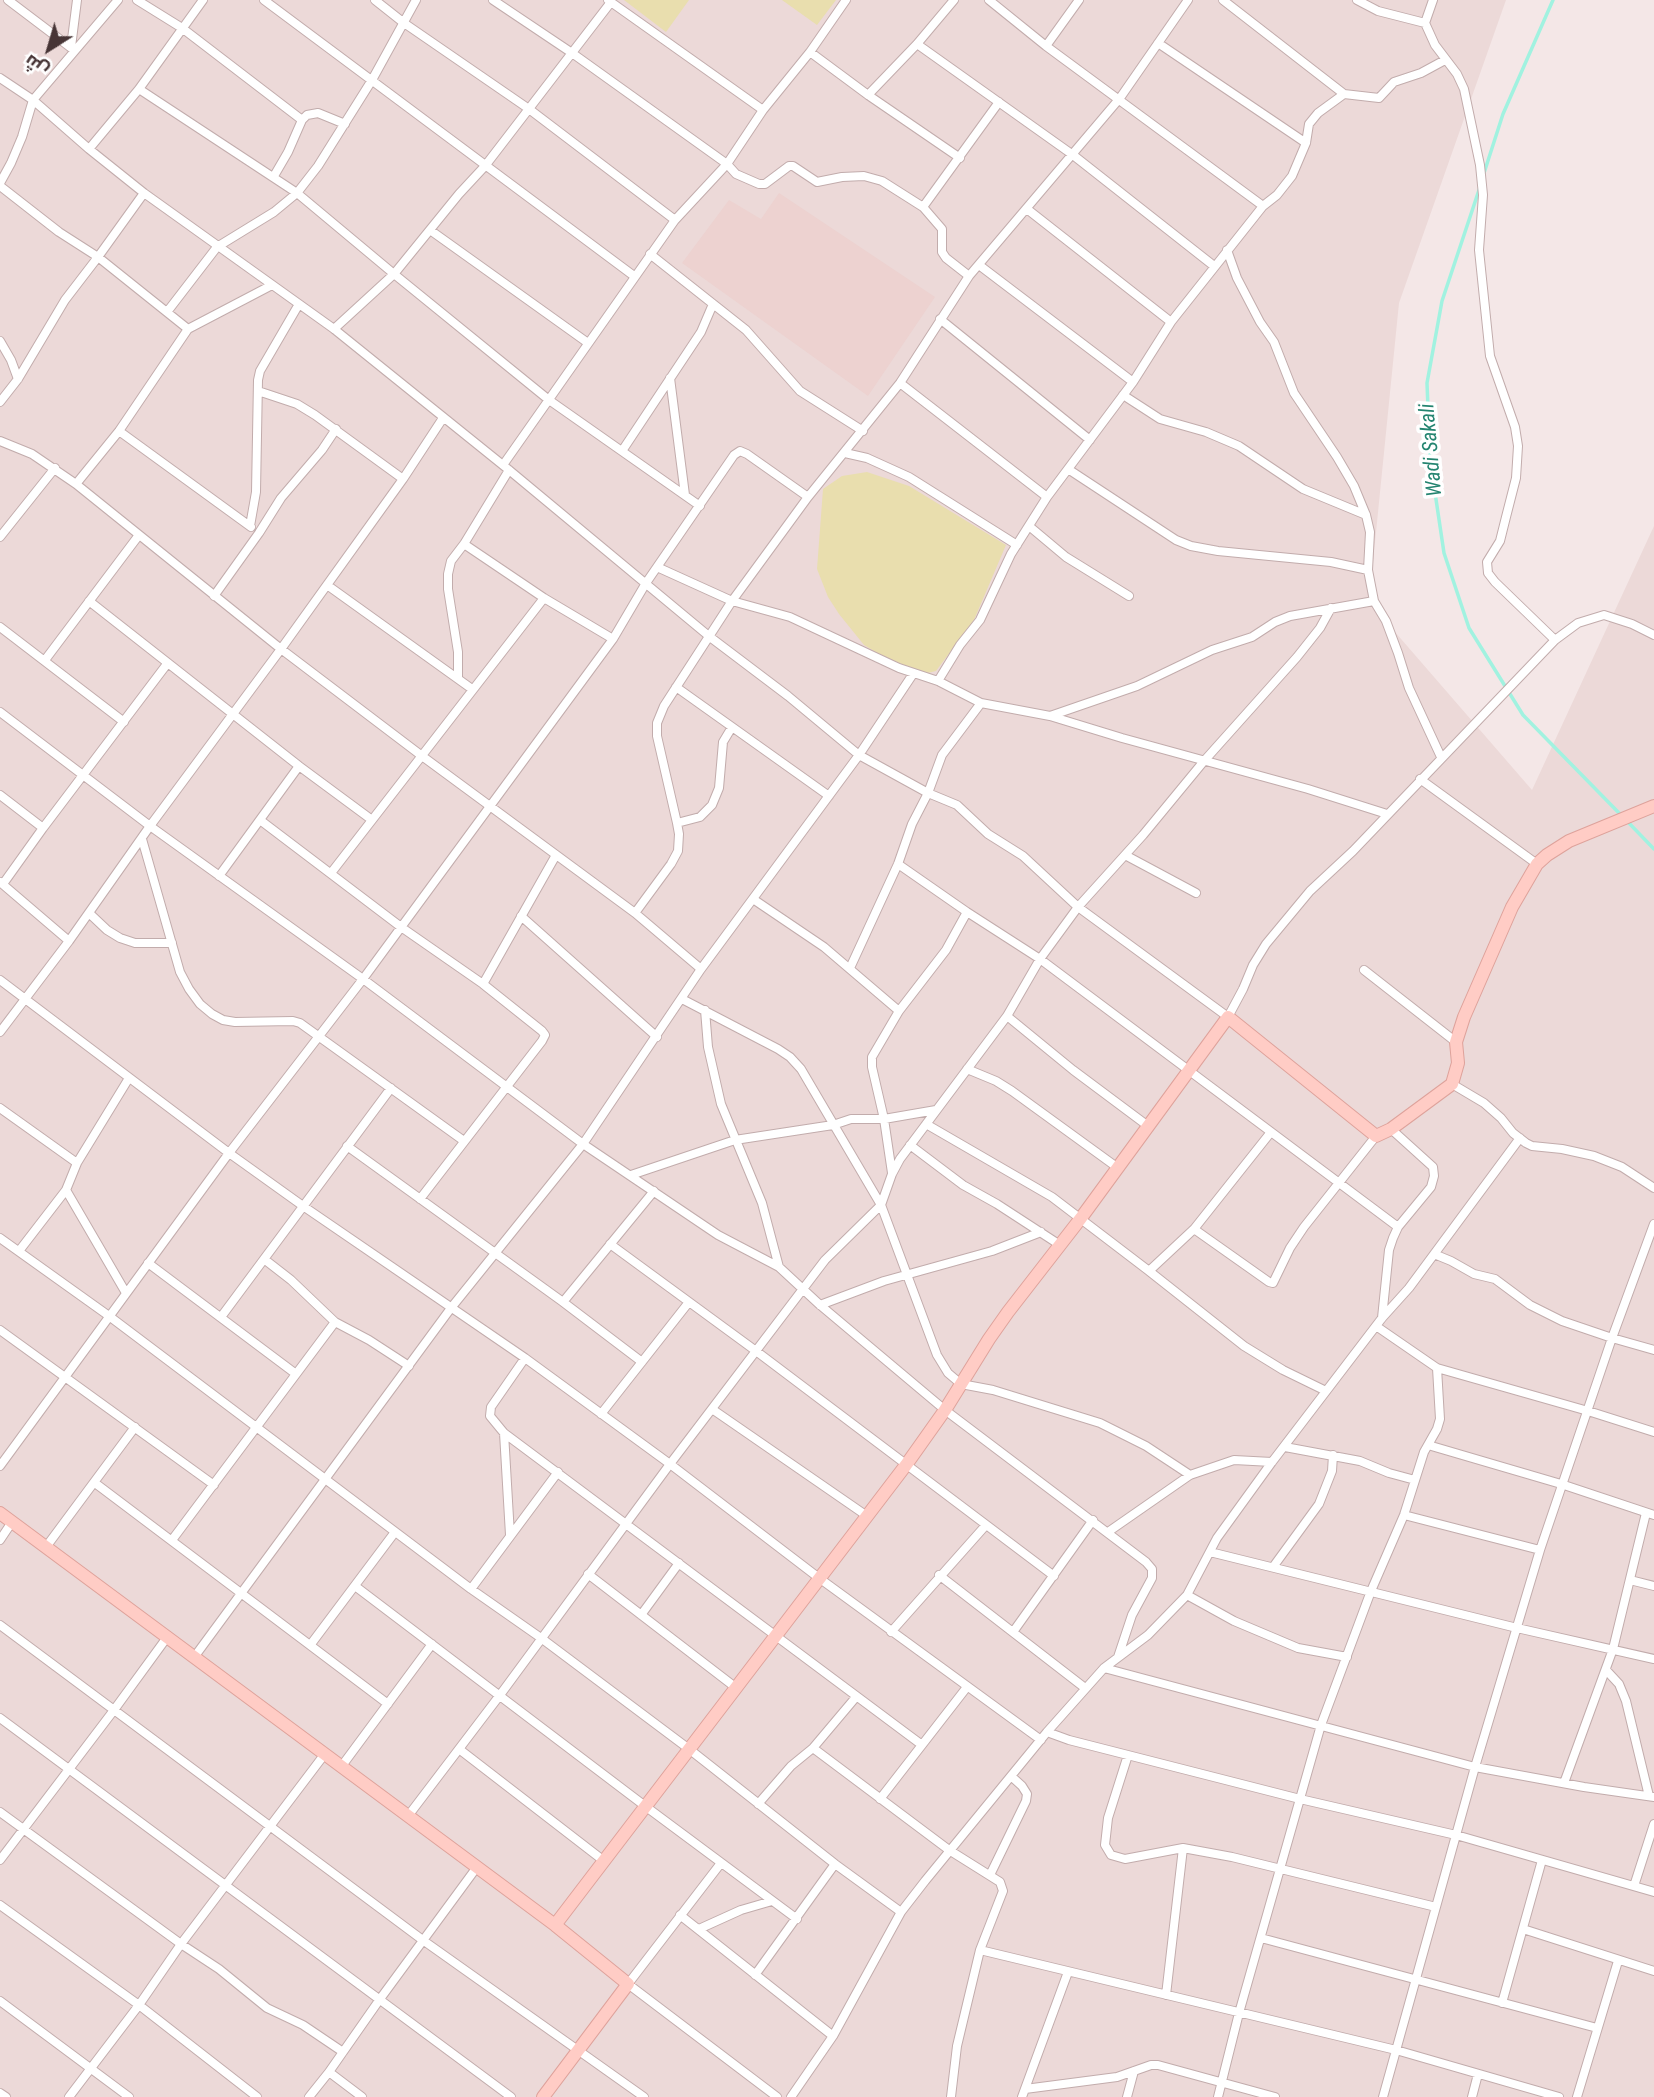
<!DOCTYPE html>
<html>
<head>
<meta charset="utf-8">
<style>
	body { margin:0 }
	#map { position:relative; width:1654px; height:2097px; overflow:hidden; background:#f4e7e7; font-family:"Roboto Condensed",Cairo,sans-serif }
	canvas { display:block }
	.north { position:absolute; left:14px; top:14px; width:70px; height:70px; -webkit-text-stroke:5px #fff; paint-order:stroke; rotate:217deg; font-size:19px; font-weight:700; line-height:28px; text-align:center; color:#473536 }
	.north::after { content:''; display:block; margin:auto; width:24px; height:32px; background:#473536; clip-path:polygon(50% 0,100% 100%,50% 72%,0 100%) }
</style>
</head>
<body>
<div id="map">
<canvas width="1654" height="2097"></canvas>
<div class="north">ش</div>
</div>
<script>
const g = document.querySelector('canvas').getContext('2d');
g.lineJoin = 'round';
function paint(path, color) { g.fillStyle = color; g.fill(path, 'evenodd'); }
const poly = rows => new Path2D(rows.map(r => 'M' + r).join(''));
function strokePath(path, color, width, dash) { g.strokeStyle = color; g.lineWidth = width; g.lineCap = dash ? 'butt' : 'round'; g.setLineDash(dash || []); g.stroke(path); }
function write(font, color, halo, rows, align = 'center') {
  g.font = font + ' "Roboto Condensed",sans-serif'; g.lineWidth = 7; g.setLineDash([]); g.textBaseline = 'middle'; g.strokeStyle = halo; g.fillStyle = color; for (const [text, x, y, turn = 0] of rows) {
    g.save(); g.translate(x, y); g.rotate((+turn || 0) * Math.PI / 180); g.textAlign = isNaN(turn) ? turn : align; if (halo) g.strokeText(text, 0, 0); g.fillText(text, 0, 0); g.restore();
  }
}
const residential = poly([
	[0,0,1506,0,1399,303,1369,602,1532,790,1654,526,1654,2097,0,2097]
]);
const education = poly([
	[779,193,935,297,868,396,682,263,729,200,761,219]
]);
const green = poly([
	[624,0,689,0,666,32],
	[782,0,836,0,817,25],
	[867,472,909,486,1006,545,974,620,936,671,923,674,884,657,864,645,839,614,828,597,817,569,823,489,842,476]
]);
const stream = poly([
	[1484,173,1503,114,1553,0],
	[1480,187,1442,301,1427,383,1430,459,1444,553,1469,628,1523,715,1621,815],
	[1626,820,1654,849]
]);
const street = poly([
	[8,0,74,50],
	[137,0,182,28,302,120],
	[264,0,634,276],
	[375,0,404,23,529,109,675,220],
	[493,0,572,53,727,164,736,174,759,184,765,184,789,166,793,166,817,182,842,177,864,176,882,181,923,207,942,229,942,252,946,258,969,276],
	[608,0,763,110],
	[989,0,1046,46,1263,206],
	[1223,0,1344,94,1379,98,1394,82,1421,73,1445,60],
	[1357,0,1378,11,1425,23],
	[1433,0,1425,23,1435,45,1457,74,1464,89,1480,165,1483,195,1479,250,1490,356,1515,427,1518,446,1516,478,1506,517,1500,541,1487,562,1488,573,1495,582,1555,640],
	[1158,43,1306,143],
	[917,44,1073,155,1214,266],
	[1046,46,1079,0],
	[71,47,77,0],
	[810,52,868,95,960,158],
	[0,78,33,100,89,149,144,193,334,329,509,470,710,637,788,696,859,755,928,793,957,805,988,834,1023,856,1078,907,1228,1017,1243,989,1253,965,1266,944,1310,891,1353,851,1555,640,1578,623,1604,615,1632,624,1654,635],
	[139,89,297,193,394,274,549,400,700,506],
	[868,95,917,44,954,0],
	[89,149,139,89,203,0],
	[274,176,288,152,302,120,307,115,318,113,345,124],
	[0,183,11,163,22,137,33,100,118,0],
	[0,186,59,232,98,257,188,329,272,285],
	[923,207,999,102],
	[1027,209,1171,322],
	[430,230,588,343],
	[1227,250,1237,278,1260,322,1274,342,1294,393,1337,457,1354,486,1366,515,1370,532,1368,570,1374,601,1386,621,1398,653,1409,688,1441,757],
	[650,254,746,330,800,391,863,431],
	[979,265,1133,382],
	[167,312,217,247,274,212,297,193,318,166,372,80,416,0],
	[940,319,1090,440],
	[334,329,394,274,459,194,485,166,611,2],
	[0,341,11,360,18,379],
	[670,378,685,495],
	[900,383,1047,497],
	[258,391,297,404,315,415,403,479],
	[1123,395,1160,419,1206,432,1239,446,1303,489,1366,515],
	[0,402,18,379,65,300,98,257,144,193],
	[119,431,251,527],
	[0,441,32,454,76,484,281,649,422,756,635,913,701,969],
	[622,451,701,332,713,304],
	[845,453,867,458,909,477,1017,545],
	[503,465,675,220,727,164,763,110,810,52,846,0],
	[1068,469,1176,540,1191,546,1218,551,1331,562,1368,570],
	[76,484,119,431,188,329],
	[250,526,256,492,258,380,260,371,299,304],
	[1029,526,1066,557,1129,596],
	[0,537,55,468],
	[464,544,544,598,613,639],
	[657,567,732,601,790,617,899,668,938,681,981,703,1050,716,1122,738,1308,789,1387,814],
	[327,585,472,689],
	[214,596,259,533,281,498,322,450,336,429],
	[89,601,299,766,372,820],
	[0,627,124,722],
	[45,660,139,535],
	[458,678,458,652,448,589,448,574,451,561,464,544,509,470],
	[938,681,960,645,980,620,1011,554,1047,497,1133,382,1171,322,1263,206,1277,195,1292,176,1306,143,1309,124,1318,113,1344,94],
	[676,687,829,796],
	[0,712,150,826,363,979,583,1144,718,1235,779,1267,820,1305,945,1410,1146,1562,1152,1569,1152,1578,1132,1615,1118,1657],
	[1050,716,1137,686,1212,650,1252,637,1275,622,1290,616,1374,601],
	[1420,779,1537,864],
	[0,795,43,828],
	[260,820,401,927,483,984,542,1031,545,1035,542,1041,420,1199],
	[677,823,700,817,712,805,719,788,723,742,732,727],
	[142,839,180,972,189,989,200,1004,212,1014,223,1020,235,1022,293,1021,300,1023,464,1141],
	[1125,855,1196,893],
	[898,864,967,912,1040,959,1398,1227],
	[331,873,544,598],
	[219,876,299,766],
	[0,882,69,941],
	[3,884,43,828,167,664],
	[753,899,824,947,899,1011],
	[89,913,107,930,120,938,135,943,172,943],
	[635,913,671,864,678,851,679,834,677,823,657,736,657,723,664,706,732,601,808,497,900,383,969,276,1120,98,1188,0],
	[521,916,657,1037],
	[850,968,898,864,912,824,928,793,942,755,981,703],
	[1364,970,1456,1042],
	[0,980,229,1153,303,1206,525,1358,670,1464,819,1578,1041,1740],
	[483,984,556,855],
	[682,999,778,1049,790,1057,801,1069,881,1205,937,1355,948,1373,961,1384,993,1390,1100,1423,1146,1446,1190,1475],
	[705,1010,708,1047,721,1104,762,1203,779,1267],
	[0,1032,69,941,150,826,281,649,403,479,443,418],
	[967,1069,996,1081,1012,1091,1118,1168],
	[1452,1084,1484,1103,1501,1118,1513,1133,1526,1143,1532,1146,1562,1149,1594,1156,1622,1167,1654,1188],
	[0,1108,77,1163],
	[926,1124,1052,1197,1149,1271,1194,1229,1271,1132],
	[1148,1126,1073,1070,1007,1016,1040,959,1078,907,1143,835,1204,761,1297,657,1320,628,1331,608],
	[910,1145,963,1185,997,1204,1060,1245],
	[347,1146,563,1302,642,1362],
	[892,1173,884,1119,872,1067,872,1057,899,1011,946,950,967,912],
	[631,1175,735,1140,833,1125,851,1119,884,1119,936,1110],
	[66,1190,126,1293],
	[1194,1229,1269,1282,1273,1283,1290,1248,1304,1227,1376,1136],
	[0,1238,109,1316,471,1589,541,1638,689,1749,835,1864,901,1912],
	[610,1244,756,1351,1054,1576],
	[19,1251,66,1190,77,1163,129,1078],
	[1434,1254,1451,1261,1474,1274,1495,1279,1530,1305,1562,1321,1612,1338,1654,1350],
	[264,1259,291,1280,335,1322,369,1340,409,1366],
	[148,1263,296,1374],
	[1149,1271,1244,1346,1283,1370,1326,1391],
	[563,1302,654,1191],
	[820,1305,884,1281,992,1251,1041,1232],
	[221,1317,391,1088],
	[1382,1318,1389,1250,1393,1238,1398,1227,1431,1187,1434,1176,1433,1167,1391,1129],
	[1376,1326,1437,1368,1588,1411,1654,1432],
	[0,1330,214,1485],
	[525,1358,491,1407,490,1416,504,1433,922,1745],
	[712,1409,867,1516],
	[601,1414,689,1302],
	[504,1433,510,1535],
	[1428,1445,1561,1484,1654,1515],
	[1285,1447,1360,1461,1389,1473,1415,1480],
	[0,1466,229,1153,363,979,613,639,646,583,734,455,740,451,747,454,808,497],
	[95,1483,388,1704],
	[1404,1515,1540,1550],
	[1108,1532,1190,1475,1234,1460,1272,1462],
	[0,1540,12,1522],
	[172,1540,335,1322],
	[46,1547,135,1427],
	[1210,1552,1517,1628,1654,1659],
	[1273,1567,1319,1504,1332,1471,1333,1455],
	[588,1574,735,1687],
	[939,1575,1085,1688],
	[1630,1580,1654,1586],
	[355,1586,645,1806,797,1919],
	[471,1589,558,1472],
	[1187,1595,1234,1621,1298,1648,1347,1657],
	[641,1615,679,1563],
	[0,1625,424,1941,644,2097],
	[891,1632,986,1525],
	[1013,1632,1093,1520],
	[311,1644,395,1532],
	[195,1656,451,1308,583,1144,701,969,859,755,913,674],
	[1104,1668,1475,1767,1584,1787,1654,1797],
	[1606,1670,1619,1684,1626,1701,1649,1796],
	[0,1718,511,2097],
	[1047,1732,1069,1740,1300,1799,1456,1835,1654,1892],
	[813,1748,949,1850,1000,1882,1003,1891,980,1950,957,2046,951,2097],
	[459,1749,604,1861],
	[1128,1755,1108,1818,1105,1845,1111,1855,1125,1859,1183,1848,1232,1857,1436,1907],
	[341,1767,432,1644],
	[1564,1783,1613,1649,1646,1513],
	[880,1799,967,1687],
	[758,1804,791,1766,813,1748,856,1697],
	[0,1812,181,1944,219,1969,267,2008,303,2025,343,2052],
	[408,1816,500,1695,670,1464,825,1260,881,1205,892,1174,900,1159,1007,1016],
	[0,1860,114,1710,168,1636],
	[721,1863,628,1984,777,2097],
	[990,1875,1026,1801,1027,1794,1022,1786,1011,1776],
	[1634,1886,1654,1824],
	[0,1905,139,2005,257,2097],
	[680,1915,833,2036],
	[699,1929,741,1910,772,1901],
	[1523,1929,1654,1971],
	[1261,1938,1597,2028],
	[980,1950,1396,2050,1559,2097],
	[755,1975,835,1864],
	[1166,1995,1183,1848],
	[0,2001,129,2097],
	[1502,2003,1542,1860],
	[329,2072,362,2097],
	[1025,2089,1117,2077,1151,2065,1158,2065,1275,2097],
	[0,2093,6,2097],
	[69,2097,139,2005,181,1944,324,1755],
	[309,2097,329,2072,380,1999,477,1867],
	[791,2097,833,2036,901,1912,925,1881,1047,1732,1104,1668,1148,1635,1187,1595,1217,1538,1272,1462,1382,1318,1409,1288,1520,1138],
	[1022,2097,1068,1972],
	[1127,2097,1134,2071],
	[1218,2097,1239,2013,1321,1725,1371,1591,1404,1515,1424,1452,1437,1429,1440,1419,1437,1368],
	[1383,2097,1475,1767,1540,1550,1612,1338,1654,1224],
	[1472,2097,1478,2074],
	[1577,2097,1618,1961]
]);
const secondary = poly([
	[0,1513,555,1925,628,1984,543,2097],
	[555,1925,906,1465,945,1410,989,1339,1008,1312,1081,1218,1228,1017,1376,1136,1391,1129,1452,1084,1458,1063,1456,1042,1464,1017,1512,907,1537,864,1547,855,1569,841,1654,806]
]);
const waterNames = [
	["Wadi Sakali",1432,450,-95]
];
paint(residential, '#ecd9d8');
paint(education, '#edd2d0');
paint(green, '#e9deae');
strokePath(stream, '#a1f2e0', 3.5);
strokePath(street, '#c2acac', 10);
strokePath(secondary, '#dea29b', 14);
strokePath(street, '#fff', 8);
strokePath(secondary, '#ffccc5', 12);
write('italic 21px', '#248470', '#fff', waterNames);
</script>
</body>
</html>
